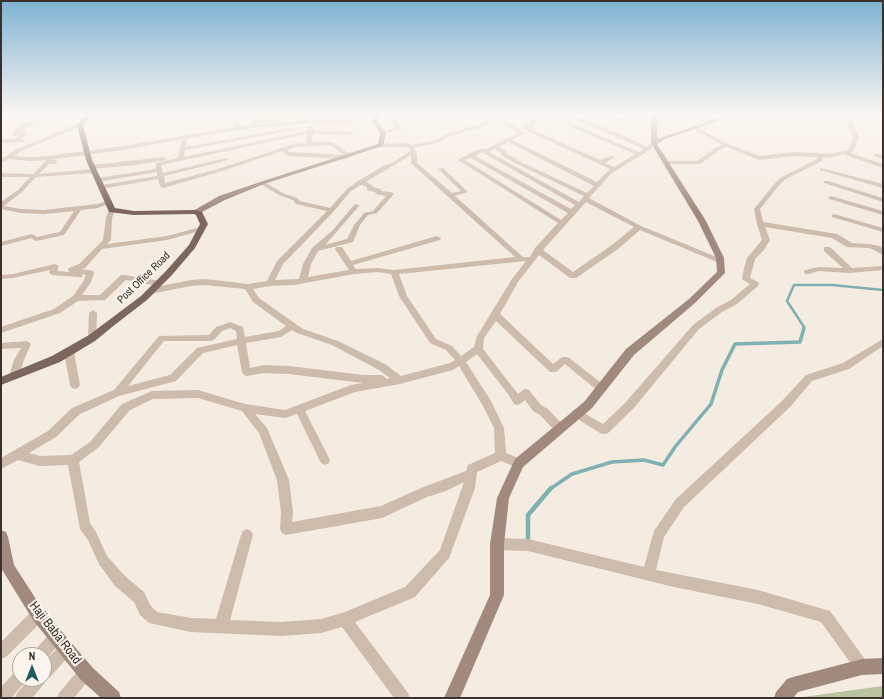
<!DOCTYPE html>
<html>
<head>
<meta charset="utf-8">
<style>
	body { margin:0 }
	#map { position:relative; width:884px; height:699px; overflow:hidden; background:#f4ebe1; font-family:"Archivo Narrow",sans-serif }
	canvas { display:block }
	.frame { position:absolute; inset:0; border:2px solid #3b302b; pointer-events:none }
	.north { position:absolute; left:12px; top:647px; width:40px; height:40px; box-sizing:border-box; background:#fbf5ee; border:1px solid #aea6a0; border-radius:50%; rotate:0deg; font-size:11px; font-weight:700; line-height:16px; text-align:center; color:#3b302b }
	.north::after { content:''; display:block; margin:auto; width:14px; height:18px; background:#1f5a5e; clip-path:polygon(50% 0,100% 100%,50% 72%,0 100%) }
</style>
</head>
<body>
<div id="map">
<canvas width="884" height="699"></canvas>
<div class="frame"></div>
<div class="north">N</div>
</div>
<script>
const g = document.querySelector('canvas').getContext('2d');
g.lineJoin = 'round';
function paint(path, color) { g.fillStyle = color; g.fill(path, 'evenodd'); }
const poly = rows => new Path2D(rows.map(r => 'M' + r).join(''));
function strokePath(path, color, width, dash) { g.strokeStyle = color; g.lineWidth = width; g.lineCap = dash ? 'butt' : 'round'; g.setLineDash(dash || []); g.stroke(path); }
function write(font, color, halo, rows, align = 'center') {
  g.font = font + ' "Archivo Narrow",sans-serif'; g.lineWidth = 4; g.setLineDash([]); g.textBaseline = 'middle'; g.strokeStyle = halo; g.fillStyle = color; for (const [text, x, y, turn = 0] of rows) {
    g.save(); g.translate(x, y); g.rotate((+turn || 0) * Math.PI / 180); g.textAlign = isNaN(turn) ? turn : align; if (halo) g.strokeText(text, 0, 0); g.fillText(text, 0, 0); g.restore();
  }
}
const green = poly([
	[244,114,363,114,349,119,315,118,250,124,255,116],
	[883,686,883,698,802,698,803,697]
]);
const streamFar2 = poly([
	[803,329,804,327,787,301,794,285,832,285,883,290]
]);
const streamFar1 = poly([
	[550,489,572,474,612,462,644,460,663,465,675,447,711,404,722,370,735,344,800,342,804,328]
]);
const stream = poly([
	[528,543,528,515,551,488]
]);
const street = poly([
	[1,114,7,114,1,117,1,114],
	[43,114,50,114,19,132,24,131,27,133,21,139,24,140,24,142,1,143,1,139,15,139,19,135,15,136,12,134,17,128,43,114],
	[226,114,231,114,235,116,241,126,315,119,352,119,367,114,375,114,353,123,315,123,252,128,188,138,186,147,296,127,299,129,185,150,184,157,307,131,307,127,310,125,313,127,313,130,352,132,353,133,350,135,313,134,312,142,333,142,352,156,345,159,288,156,282,151,222,171,163,188,160,186,158,179,101,189,98,187,101,185,157,176,157,172,98,182,95,180,98,178,156,169,156,163,178,158,182,139,123,150,48,160,31,161,9,159,1,163,1,159,17,149,80,123,82,124,82,126,21,151,14,156,31,157,48,156,123,146,236,127,231,118,226,114],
	[307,134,306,143,293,144,218,169,165,183,164,176,229,160,226,158,163,173,161,165,307,134],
	[330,145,344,155,290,152,287,150,296,147,330,145],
	[389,114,394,114,401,129,381,134,381,132,395,128,389,114],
	[498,114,503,114,500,117,525,133,512,140,597,182,610,169,523,129,523,127,531,123,529,120,535,114,539,114,540,116,535,120,536,124,529,128,600,160,610,156,614,156,614,158,605,163,614,167,635,154,571,127,554,114,559,114,575,125,639,152,644,149,563,114,570,114,623,135,647,147,652,142,656,142,656,144,650,150,612,173,589,198,641,226,724,260,723,262,717,262,640,230,618,249,576,278,570,278,539,255,518,282,500,314,553,364,562,357,568,357,604,385,606,388,604,391,601,392,598,391,565,364,556,372,550,372,496,321,484,338,483,349,518,394,523,390,526,389,529,390,541,405,548,409,563,425,564,428,563,431,559,432,555,431,540,415,533,411,525,400,520,404,517,405,514,404,508,394,477,354,466,362,491,401,504,428,506,453,523,460,524,463,523,466,519,468,501,461,477,472,475,488,449,558,415,597,355,622,408,693,410,698,394,698,342,627,321,633,281,636,191,632,149,623,140,615,134,602,115,586,99,564,88,540,80,529,68,465,40,466,18,460,1,469,1,458,48,431,72,408,114,390,159,336,209,335,216,327,230,322,243,327,245,337,279,331,286,326,253,302,245,289,205,285,191,286,150,294,146,291,150,288,191,280,205,279,248,284,267,281,277,261,327,211,296,204,293,200,281,196,260,184,260,182,264,182,285,194,297,198,300,201,330,208,347,189,358,181,383,166,392,163,410,151,409,148,405,147,381,147,379,146,379,144,406,143,411,145,433,141,449,133,481,124,498,114],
	[497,119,518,133,486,149,480,149,468,154,458,160,558,223,535,248,530,257,523,257,455,196,468,192,443,168,438,169,461,191,452,193,417,163,417,155,414,148,437,143,453,135,485,126,497,119],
	[508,142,594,186,587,193,519,161,506,153,506,151,499,147,508,142],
	[495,149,501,153,501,155,515,163,584,196,579,202,489,152,495,149],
	[482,152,575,205,571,209,475,156,482,152],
	[411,155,411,163,414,166,515,257,394,270,378,268,356,269,353,265,440,240,441,238,437,236,351,261,342,247,336,247,335,249,349,270,308,277,311,264,318,251,353,242,360,225,368,215,377,213,394,194,391,192,382,191,381,189,373,187,372,185,366,182,411,155],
	[471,158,568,213,561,220,465,160,471,158],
	[361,185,367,187,367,190,375,192,376,194,386,196,373,211,364,213,354,225,347,239,325,245,360,205,355,204,332,231,312,248,303,264,299,279,275,280,283,264,291,256,334,211,351,191,361,185],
	[586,202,634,227,612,245,573,272,543,250,586,202],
	[526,261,512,279,477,336,474,347,461,356,452,346,436,339,407,296,399,274,526,261],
	[378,272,391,274,399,296,430,343,446,350,455,360,450,363,401,376,385,364,338,341,303,329,259,298,253,289,270,286,294,285,354,274,378,272],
	[230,328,236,331,237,339,197,348,170,375,128,386,164,341,211,341,214,340,222,331,230,328],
	[292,330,297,333,332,345,379,370,390,378,386,379,384,376,381,375,363,375,289,366,264,365,250,368,246,343,281,337,292,330],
	[237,345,242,372,244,375,247,376,264,373,289,374,363,383,351,385,285,410,245,404,198,390,152,391,122,404,90,442,71,455,40,456,29,453,56,437,80,414,119,396,176,381,203,353,237,345],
	[459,366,483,406,494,428,495,453,468,465,466,471,421,488,381,506,292,522,293,512,289,480,267,428,255,414,285,418,297,414,321,463,325,465,329,463,330,460,305,411,355,392,400,384,453,370,459,366],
	[198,398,242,411,259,433,277,480,281,512,280,529,282,533,286,535,382,518,427,497,446,491,464,482,440,550,405,587,345,612,321,619,281,622,230,620,253,535,251,531,247,529,243,531,241,535,216,619,191,618,157,612,150,605,144,592,125,576,107,556,96,532,90,523,79,462,98,448,130,410,153,399,198,398],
	[599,114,606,114,617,118,637,114,643,115,617,122,599,114],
	[670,114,678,114,670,122,667,120,670,114],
	[858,114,863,114,867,117,853,122,859,138,853,151,850,153,883,164,883,168,843,154,830,158,823,157,822,161,786,179,780,184,760,209,763,222,837,234,852,243,869,244,880,246,883,249,883,255,874,250,869,248,847,247,832,238,765,227,770,240,764,250,755,259,750,278,758,282,759,284,758,286,737,304,722,312,699,329,633,409,608,433,604,434,600,433,573,416,572,413,573,410,577,409,603,424,625,403,693,325,716,308,731,300,750,284,742,279,744,268,747,258,762,240,757,224,754,209,776,182,782,177,817,159,817,157,795,156,759,160,727,147,721,149,700,164,664,164,663,163,666,161,697,161,717,147,722,145,692,128,692,126,696,126,723,142,760,156,795,152,830,154,848,150,853,138,847,121,860,117,858,114],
	[874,154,883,155,883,159,874,156,874,154],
	[164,157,167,159,166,160,135,165,92,169,89,167,92,165,164,157],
	[47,160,55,160,58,162,55,164,49,164,39,174,93,169,96,171,93,173,36,177,22,192,4,206,21,209,44,210,97,204,108,201,111,203,98,208,81,210,64,235,36,241,31,238,1,246,1,242,32,234,37,237,60,232,74,211,44,214,21,213,1,209,1,202,18,190,30,177,1,177,1,173,33,174,47,160],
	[820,168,883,184,883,188,820,170,820,168],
	[824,181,828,181,883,198,883,202,824,183,824,181],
	[831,196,883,211,883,215,829,199,828,198,831,196],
	[112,208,115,210,112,218,111,240,107,244,167,236,201,227,204,229,203,230,167,240,102,249,85,268,81,269,93,271,94,273,91,282,82,295,100,295,121,275,124,275,161,281,162,283,161,285,158,286,126,280,105,300,78,301,60,313,1,333,1,327,54,309,73,296,83,282,86,275,82,274,82,277,79,277,53,275,49,273,50,270,13,278,1,279,1,275,13,274,55,264,59,266,57,271,70,272,68,270,69,268,79,264,103,240,106,218,109,210,112,208],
	[834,214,883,228,883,232,832,217,831,216,834,214],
	[824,247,830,247,852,268,883,266,883,270,850,273,819,271,808,274,805,274,804,272,805,270,819,267,843,268,824,251,824,247],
	[93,310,97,313,96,338,92,341,88,338,89,313,93,310],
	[883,339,883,346,849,369,812,381,790,407,684,507,664,537,656,570,758,590,830,611,867,662,869,667,867,672,862,674,857,672,821,622,758,604,674,587,528,551,497,550,493,548,491,544,493,540,497,538,528,539,644,567,654,531,676,499,782,401,806,375,843,363,883,339],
	[27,341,31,344,24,360,19,376,17,379,11,379,9,376,14,360,21,348,1,349,1,343,27,341],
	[69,349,74,352,80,385,78,388,75,389,72,388,70,385,64,352,69,349],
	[38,608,43,610,45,615,43,620,6,657,1,659,1,642,33,610,38,608],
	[56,630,61,632,63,637,61,642,45,660,44,655,33,655,35,650,51,632,56,630],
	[66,642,71,644,73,649,71,654,49,678,46,679,44,684,32,698,15,698,17,693,29,679,44,679,44,662,61,644,66,642],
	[86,665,91,667,93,672,91,677,74,698,57,698,59,693,81,667,86,665],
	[20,670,20,679,26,679,25,682,11,698,1,698,1,687,15,672,20,670]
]);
const secondary = poly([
	[372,114,378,114,378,122,386,133,383,146,264,184,225,200,198,214,195,214,191,212,219,196,260,182,378,144,380,133,372,122,372,114],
	[651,114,657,114,657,139,730,114,739,114,665,139,657,144,706,221,724,258,725,273,695,303,634,355,592,408,523,467,509,498,504,544,504,595,460,698,444,698,490,595,490,544,497,498,515,459,584,402,626,349,689,299,717,272,716,258,698,221,651,143,651,114],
	[1,530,6,532,8,537,14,565,43,610,93,668,119,692,121,698,101,698,81,680,33,620,1,568,1,530],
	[883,658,883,674,862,675,798,692,793,698,774,698,776,692,787,679,793,677,862,659,883,658]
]);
const primary = poly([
	[86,114,92,114,83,125,92,160,115,208,134,211,195,210,202,212,208,224,195,248,172,275,147,300,112,327,95,341,60,362,1,385,1,377,52,356,89,335,141,296,166,271,189,245,200,224,196,215,194,214,134,215,109,212,86,160,77,125,86,114]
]);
const streetNames = [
	["Post Office Road",144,278,-44]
];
const nearStreetnames = [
	["Haji Baba Road",55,633,52]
];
paint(green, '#b8c4a0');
strokePath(streamFar2, '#7fb0b2', 2.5);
strokePath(streamFar1, '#7fb0b2', 3.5);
strokePath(stream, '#7fb0b2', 4.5);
paint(street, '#cdbbac');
paint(secondary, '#a18a7d');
paint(primary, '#7d675c');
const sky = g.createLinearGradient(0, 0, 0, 212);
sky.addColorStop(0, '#7eb2d2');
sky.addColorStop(0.54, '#faf6f2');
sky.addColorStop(1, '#faf6f200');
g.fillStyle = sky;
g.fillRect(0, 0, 884, 212);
write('11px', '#3b302b', '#fbf5ee', streetNames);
write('13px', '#3b302b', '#fbf5ee', nearStreetnames);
</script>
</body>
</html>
